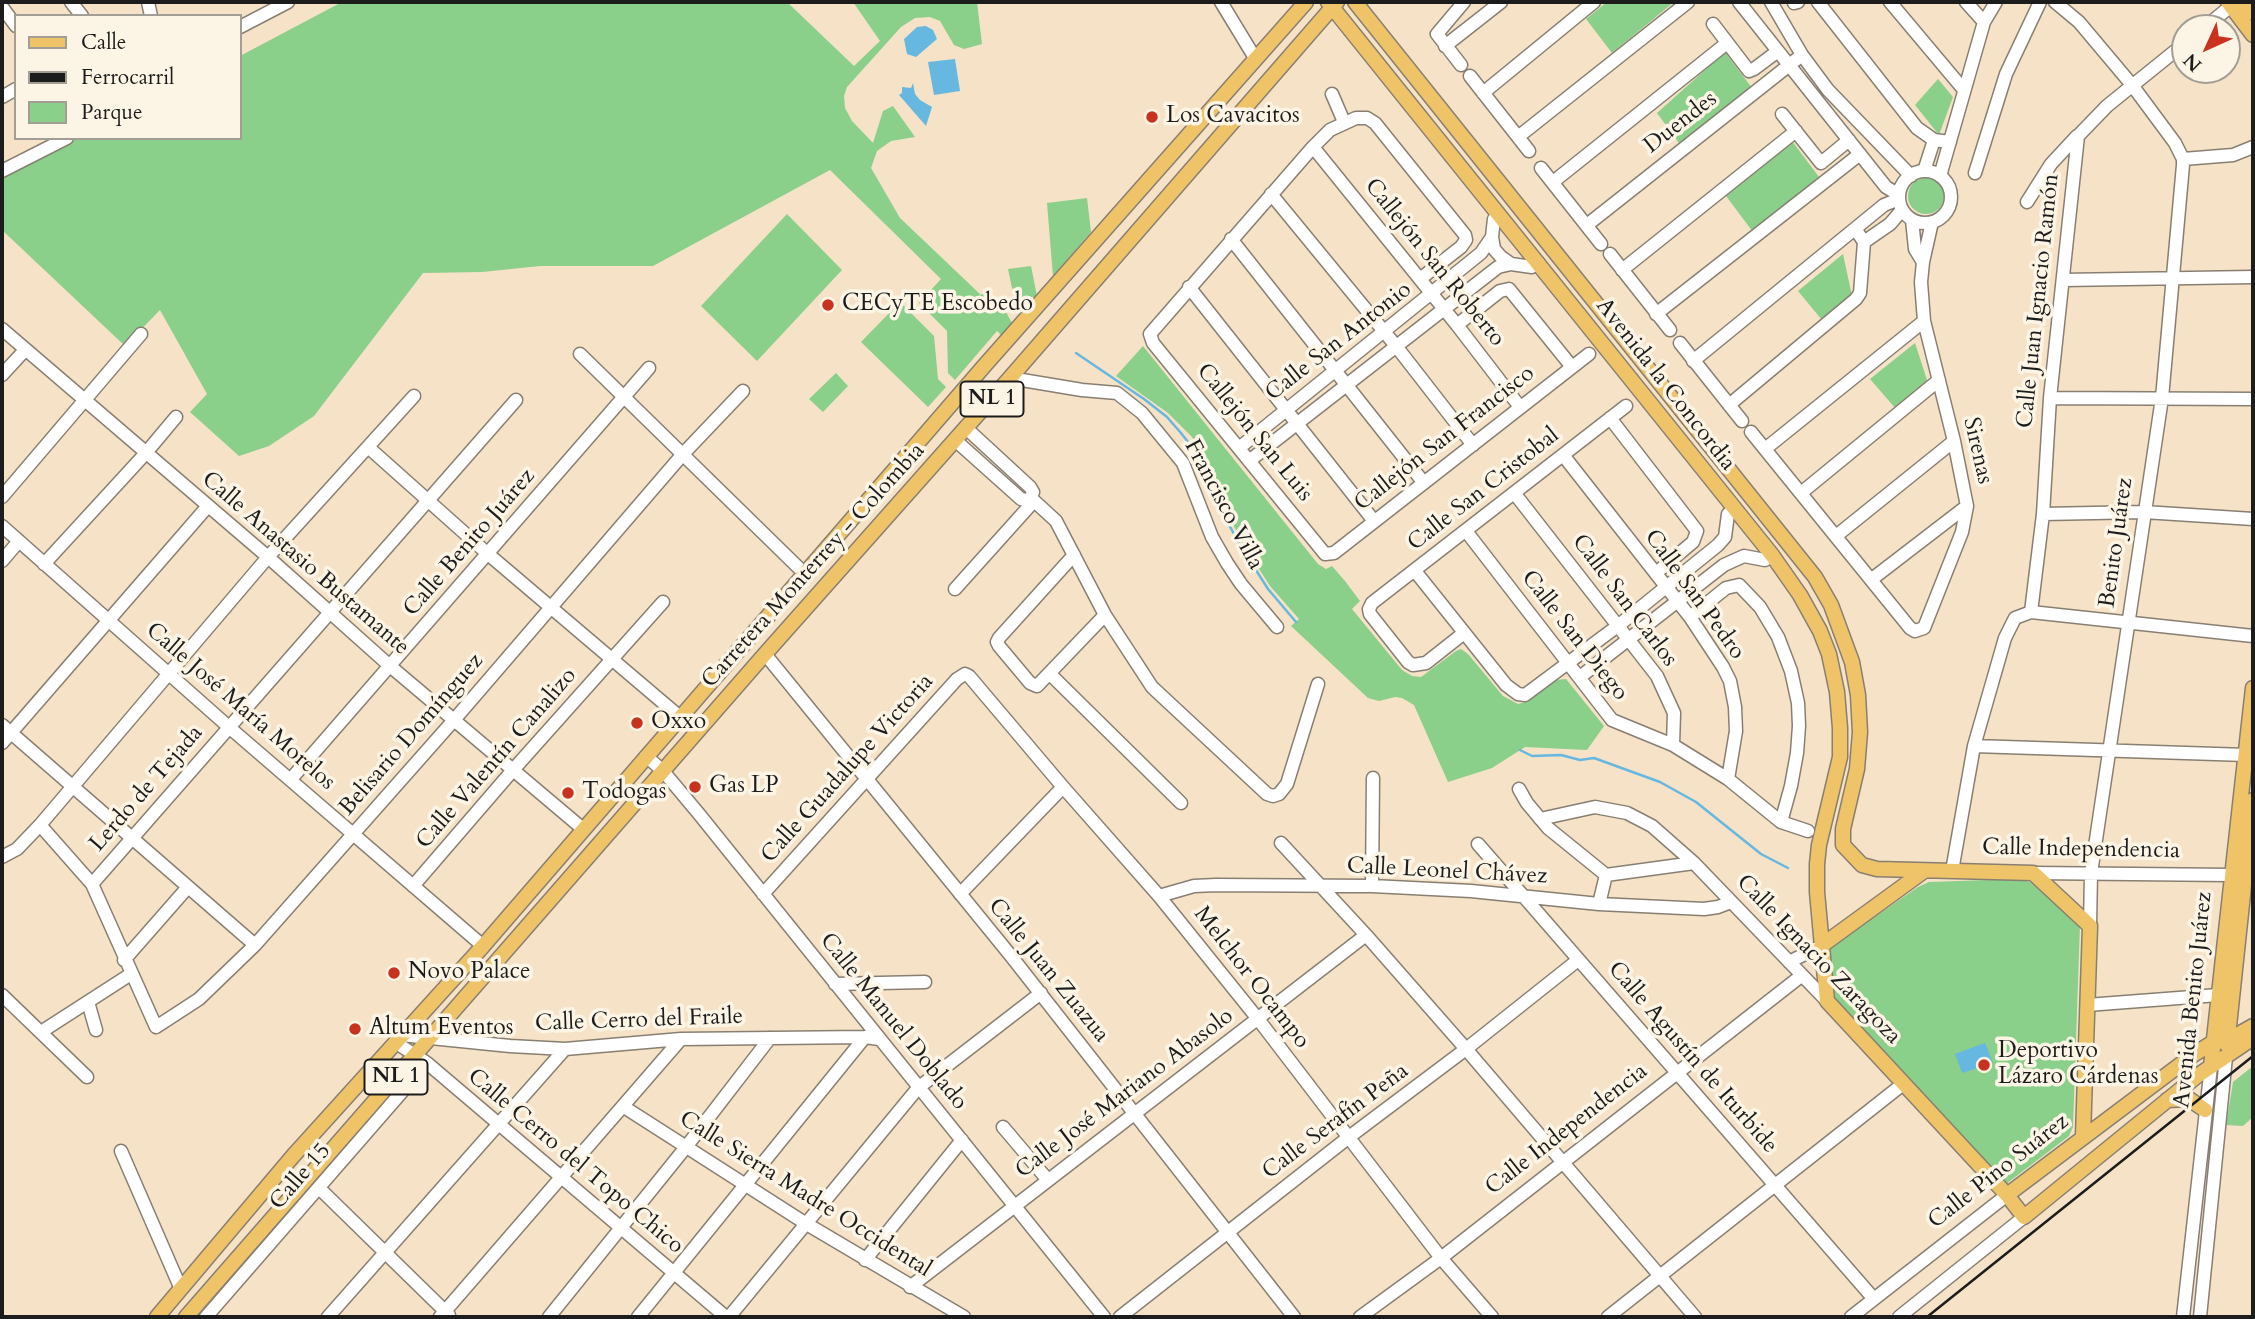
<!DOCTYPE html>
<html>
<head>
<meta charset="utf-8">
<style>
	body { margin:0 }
	#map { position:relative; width:2255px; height:1319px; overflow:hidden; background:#f5e2c7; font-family:Cardo,serif }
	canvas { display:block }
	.frame { position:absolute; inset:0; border:4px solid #1c1c1c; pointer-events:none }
	.legend { position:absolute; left:14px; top:14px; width:228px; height:126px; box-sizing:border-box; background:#fcf5e5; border:2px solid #a29e95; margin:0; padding:9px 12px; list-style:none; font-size:21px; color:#1c1c1c }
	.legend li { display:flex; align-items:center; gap:14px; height:35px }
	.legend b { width:35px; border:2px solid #a29e95 }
	.north { position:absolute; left:2171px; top:14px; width:70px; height:70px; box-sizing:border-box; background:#fcf5e5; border:2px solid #a29e95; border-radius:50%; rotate:225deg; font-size:19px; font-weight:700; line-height:28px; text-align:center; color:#1c1c1c }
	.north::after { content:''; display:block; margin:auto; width:24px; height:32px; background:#c8321e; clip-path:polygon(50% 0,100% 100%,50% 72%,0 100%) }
</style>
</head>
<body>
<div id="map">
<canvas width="2255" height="1319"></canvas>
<div class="frame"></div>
<ul class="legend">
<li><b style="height:9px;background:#efc469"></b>Calle</li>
<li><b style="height:9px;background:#1c1c1c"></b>Ferrocarril</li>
<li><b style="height:19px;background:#8acf8a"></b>Parque</li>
</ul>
<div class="north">N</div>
</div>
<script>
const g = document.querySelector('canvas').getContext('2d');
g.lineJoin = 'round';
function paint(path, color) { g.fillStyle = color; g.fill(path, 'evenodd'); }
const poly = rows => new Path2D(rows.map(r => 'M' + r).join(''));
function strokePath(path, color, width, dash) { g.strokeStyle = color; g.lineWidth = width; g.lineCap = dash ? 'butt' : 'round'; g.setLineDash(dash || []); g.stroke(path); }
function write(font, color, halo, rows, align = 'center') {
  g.font = font + ' Cardo,serif'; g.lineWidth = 7; g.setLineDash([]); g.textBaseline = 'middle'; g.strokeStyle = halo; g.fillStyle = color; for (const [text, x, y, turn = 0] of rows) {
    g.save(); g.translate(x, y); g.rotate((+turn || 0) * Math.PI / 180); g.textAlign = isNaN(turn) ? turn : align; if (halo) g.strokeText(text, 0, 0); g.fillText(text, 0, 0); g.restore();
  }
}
const green = poly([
	[342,2,787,2,854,66,880,41,853,2,977,2,982,44,964,49,954,45,940,21,930,17,915,18,901,27,847,87,844,96,845,108,852,121,873,143,883,111,893,106,915,137,891,141,877,151,871,168,900,218,981,295,985,290,1006,312,1013,325,1003,337,997,331,955,380,948,373,947,331,919,303,941,279,830,170,653,266,540,266,482,272,423,273,314,416,269,446,239,456,190,412,207,394,160,310,125,346,2,230,2,177,78,138,240,138,240,56],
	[1607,2,1674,2,1612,53,1586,19],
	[1725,52,1752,88,1679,143,1657,113],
	[1938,79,1953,97,1939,135,1915,105],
	[1792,141,1819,177,1753,232,1726,196],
	'1908 196a18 18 0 1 1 36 0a18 18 0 1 1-36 0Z',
	[1087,198,1091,232,1053,276,1047,203],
	[787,214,842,270,757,361,701,306],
	[1843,254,1852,296,1822,320,1798,291],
	[1031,266,1037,296,1023,299,1016,294,1012,288,1008,269],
	[900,302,934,336,938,379,946,387,928,407,861,342],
	[1915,343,1928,383,1896,409,1870,379],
	[1143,346,1318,564,1326,569,1332,566,1345,581,1360,601,1352,609,1402,670,1412,676,1421,677,1456,651,1461,649,1468,654,1503,696,1518,704,1529,701,1556,680,1566,679,1604,726,1587,750,1525,747,1492,768,1448,782,1414,705,1402,698,1395,697,1379,701,1368,698,1291,626,1299,619,1270,586,1245,547,1230,519,1208,465,1192,437,1168,413,1116,376],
	[836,373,848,386,823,412,809,399],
	[2018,879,2030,882,2080,925,2073,1127,2069,1136,2006,1184,1833,1002,1828,952,1833,946,1918,887,1929,882],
	[2253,1066,2253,1117,2243,1126,2226,1125,2233,1082]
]);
const water = poly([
	[926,26,933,30,937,39,916,57,907,54,904,39,917,27],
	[955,59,960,91,934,95,928,62],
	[913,83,915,94,920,100,932,107,926,126,899,95,902,93,902,87,911,88],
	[1985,1043,1993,1063,1962,1073,1955,1054]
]);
const stream = poly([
	[1076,353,1144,399,1167,417,1181,433,1196,452,1228,523,1240,545,1268,589,1296,622],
	[1520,750,1532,756,1561,755,1580,760,1594,758,1660,782,1696,802,1761,854,1788,868]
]);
const minor = poly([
	[71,2,82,16],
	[148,2,151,16],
	[1221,2,1255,58],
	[1739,2,1886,187,1899,195],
	[1771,2,1802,55,1828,90,1911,176],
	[1818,2,1917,128,1934,140,1950,142],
	[1890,2,1964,90],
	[1966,2,1984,22],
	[2055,2,2079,22,2132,85,2175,143,2183,159,2183,165,2162,398,2091,873,2090,926],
	[1794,3,1798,2],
	[2,7,16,26],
	[1713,24,1749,71,1754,69,1778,51],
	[240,27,288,2],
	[2204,28,2231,6],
	[1445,46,1501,2],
	[1461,65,1437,34,1464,2],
	[1470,76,1529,151],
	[1483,93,1594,2],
	[1332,94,1344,122],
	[2,97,16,89],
	[1782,114,1821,163,1849,140],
	[1518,137,1688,2],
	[1313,147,1457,325,1520,407],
	[2183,159,2233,155,2253,147],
	[1541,168,1601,244],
	[2,171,67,138],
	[1924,171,1934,140],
	'1899 197a26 26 0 1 1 52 0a26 26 0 1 1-52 0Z',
	[1975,173,2006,74,2040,2],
	[1940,176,1984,22,1996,2],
	[1553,182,1727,43],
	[1271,194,1396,346,1473,445],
	[2027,202,2051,164,2077,136],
	[1912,220,1915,249,1923,262],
	[1587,225,1802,55],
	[1492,237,1494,249,1501,257,1511,264],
	[1231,239,1424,483],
	[1864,242,1890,224,1902,210],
	[1610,254,1670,330],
	[1622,270,1796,131],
	[1420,279,1461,247,1466,240,1465,235,1375,123,1367,118,1356,118,1330,130,1313,147,1150,334,1153,343,1325,554,1334,553,1589,354],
	[2063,280,2253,277],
	[1189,287,1374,521],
	[1656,314,1860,154],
	[1457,325,1500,291,1509,289,1572,367],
	[2,329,268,557,390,666,583,829],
	[1680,343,1742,421],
	[580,354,805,574],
	[1693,361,1884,205,1899,199],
	[2,375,25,350],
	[1010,378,1082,390,1117,393,1142,413,1183,463,1212,537,1227,563,1241,584,1277,627],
	[2050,398,2253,399],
	[1729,405,1856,299,1860,293,1864,242,1856,230],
	[1610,418,1697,531,1693,542,1656,573],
	[966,428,1030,487,1033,492,1031,498,1056,521,1105,615,1152,687,1267,794,1273,796,1279,794,1287,784,1318,684],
	[1751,432,1910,628,1915,631,1924,628,1962,532,1967,506,1954,441,1924,321,1921,282,1923,262,1932,222],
	[955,440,1021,499,1026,500,1031,498],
	[368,447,488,554,680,717],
	[1239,448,1481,253,1492,237,1494,219,1499,215],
	[1765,449,1924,321],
	[1563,455,1690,617,1723,667,1730,681,1735,707,1736,731,1728,779],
	[1249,461,1498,267,1511,264,1532,267,1538,262],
	[1801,493,1939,380],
	[1515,494,1657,676,1674,713,1673,745],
	[2,497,141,334],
	[2043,514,2144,512,2253,519],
	[2,526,230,728,483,946],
	[1466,531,1612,720,1673,745,1728,779,1781,822,1808,831],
	[1836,536,1954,441],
	[1074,555,999,638,997,642,999,646,1030,683,1037,686,1105,615],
	[2,561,19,541],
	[44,564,145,454,176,417],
	[1415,571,1506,685,1518,694,1525,695,1619,625,1718,545,1725,537,1728,514,1734,509],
	[1872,579,1967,506],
	[955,589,1034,501],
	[2031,612,2043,514,2050,398,2078,136,2107,106,2185,43],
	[1690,617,1726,588,1739,585,1760,607,1778,637,1791,671,1798,703,1799,726,1797,753,1791,786,1781,822],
	[1464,633,1426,663,1413,665,1408,662,1370,614,1369,609,1372,603,1626,406],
	[765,654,1011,956,1294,1317],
	[1050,674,1181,803],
	[1580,677,1724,565,1744,556,1765,560,1772,555],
	[2,725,255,945],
	[2,743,208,506],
	[1974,746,2246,755],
	[646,756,663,771,699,814,1104,1317],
	[291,779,649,368],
	[1519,789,1527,803,1548,828,1606,875],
	[1540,819,1595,807,1627,813,1652,826,1694,863,1827,1001],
	[40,825,92,884,156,1027,199,999,255,945,454,720,683,454,743,391],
	[1281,843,1366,935,1466,1049,1695,1317],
	[1478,844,1874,1299],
	[2,857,17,849,40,825,268,557,414,396],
	[1952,871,1974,746,2005,638,2015,618,2031,612,2253,636],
	[2033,873,2231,875],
	[92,884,516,400],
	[413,886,513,770,663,602],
	[1372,886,1373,778],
	[763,894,957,679,965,674,969,676,1063,787,1159,896,1258,1019,1441,1258,1492,1317],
	[960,894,1063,787],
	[1159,896,1194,886,1216,885,1372,886,1471,891,1599,904,1704,909,1718,907,1731,902],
	[1599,904,1606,875,1694,863],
	[124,960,188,887],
	[1789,962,1821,946],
	[835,984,925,982],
	[2,995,87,1077],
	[88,1002,96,1030],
	[2087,1005,2218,995],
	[41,1032,131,974],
	[401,1035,510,1046,565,1049,681,1039,865,1037,879,1039],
	[395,1042,427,1063,726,1317],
	[624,1107,805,1223,964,1317],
	[1003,1127,1047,1179],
	[121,1151,181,1289],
	[319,1188,449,1315],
	[865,1260,962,1140],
	[910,1287,1366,935],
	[206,1317,427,1063],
	[328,1317,565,1049],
	[440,1317,681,1039],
	[549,1317,686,1147,770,1038],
	[638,1317,865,1037],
	[729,1317,918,1088,1041,993],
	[1120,1317,1349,1137,1466,1049,1578,960],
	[1360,1317,1441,1258,1801,976],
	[1608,1317,1903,1084],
	[1851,1317,2007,1195],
	[1899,1317,2024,1217],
	[2183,1317,2211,1066],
	[2200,1317,2226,1057]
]);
const major = poly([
	[1328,2,1772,555,1800,595,1820,631,1829,654,1837,692,1840,728,1840,757,1819,845,1817,864,1817,892,1827,1001,2007,1195,2024,1217,2197,1076,2253,1038],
	[1355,2,1815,577,1831,605,1852,662,1858,695,1860,732,1857,769,1843,829,1843,845],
	[2228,2,2253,35],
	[2245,2,2253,13],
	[1843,845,1862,865,1877,869,2033,873,2090,926,2083,1136],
	[1821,946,1924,871],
	[2227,1045,2253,800],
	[2211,1066,2253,688],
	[2167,1100,2189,1099,2205,1110],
	[2007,1195,2193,1055,2212,1043,2228,1040,2253,1026],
	[157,1317,293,1156,483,946,985,365,1306,2],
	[186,1317,765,654,1010,378,1337,2]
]);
const rail = poly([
	[1927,1317,2253,1056]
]);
const markers = [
	[1152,117,7,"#c8321e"],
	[828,305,7,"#c8321e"],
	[637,723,7,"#c8321e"],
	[695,787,7,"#c8321e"],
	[568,793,7,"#c8321e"],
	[394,973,7,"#c8321e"],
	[355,1029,7,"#c8321e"],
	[1984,1065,7,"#c8321e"]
];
const shields = [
	[992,399,63],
	[396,1077,63]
];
const shieldNames = [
	["NL 1",992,399],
	["NL 1",396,1077]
];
const poiNames = [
	["Los Cavacitos",1166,117],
	["CECyTE Escobedo",842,305],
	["Oxxo",651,723],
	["Gas LP",709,787],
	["Todogas",582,793],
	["Novo Palace",408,973],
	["Altum Eventos",369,1029],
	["Deportivo",1998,1052],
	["Lázaro Cárdenas",1998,1078]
];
const streetNames = [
	["Duendes",1681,123,-38],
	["Callejón San Roberto",1434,263,51],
	["Calle Juan Ignacio Ramón",2039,301,-84],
	["Calle San Antonio",1339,342,-38],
	["Avenida la Concordia",1665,385,52],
	["Callejón San Luis",1254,433,51],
	["Callejón San Francisco",1445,439,-38],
	["Sirenas",1977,451,77],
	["Calle San Cristobal",1484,490,-38],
	["Francisco Villa",1223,505,62],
	["Calle Benito Juárez",470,543,-49],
	["Benito Juárez",2117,543,-82],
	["Calle Anastasio Bustamante",305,564,41],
	["Carretera Monterrey - Colombia",814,566,-48],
	["Calle San Pedro",1694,595,54],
	["Calle San Carlos",1624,601,53],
	["Calle San Diego",1574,636,52],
	["Calle José María Morelos",240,707,41],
	["Belisario Domínguez",412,735,-49],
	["Calle Valentín Canalizo",497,759,-49],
	["Calle Guadalupe Victoria",848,769,-48],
	["Lerdo de Tejada",147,789,-49],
	["Calle Independencia",2081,850,1],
	["Calle Leonel Chávez",1447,872,3],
	["Calle Ignacio Zaragoza",1818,960,46],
	["Calle Juan Zuazua",1048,971,51],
	["Melchor Ocampo",1251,978,52],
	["Avenida Benito Juárez",2194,1000,-84],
	["Calle Cerro del Fraile",639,1021,-2],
	["Calle Manuel Doblado",893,1022,51],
	["Calle Agustín de Iturbide",1692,1058,49],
	["Calle José Mariano Abasolo",1125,1094,-37],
	["Calle Serafín Peña",1336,1122,-37],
	["Calle Independencia",1567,1130,-38],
	["Calle Cerro del Topo Chico",575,1162,40],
	["Calle Pino Suárez",1999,1172,-38],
	["Calle 15",301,1177,-49],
	["Calle Sierra Madre Occidental",805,1195,32]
];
paint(green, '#8acf8a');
paint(water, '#66b8e1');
strokePath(stream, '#66b8e1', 2.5);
strokePath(minor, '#887f72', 15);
strokePath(major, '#887f72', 17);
strokePath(minor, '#fff', 12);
strokePath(major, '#efc469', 14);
strokePath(rail, '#1c1c1c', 2.5);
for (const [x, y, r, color] of markers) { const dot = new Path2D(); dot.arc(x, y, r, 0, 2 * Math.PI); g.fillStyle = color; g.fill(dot); strokePath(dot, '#fcf5e5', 2.5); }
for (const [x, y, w] of shields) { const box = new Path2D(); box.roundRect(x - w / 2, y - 17.5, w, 35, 5); g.fillStyle = '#fcf5e5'; g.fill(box); strokePath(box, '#1c1c1c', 2); }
write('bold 21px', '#1c1c1c', null, shieldNames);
write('23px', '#1c1c1c', '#fcf5e5', poiNames, 'left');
write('23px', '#1c1c1c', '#fcf5e5', streetNames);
</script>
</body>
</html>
